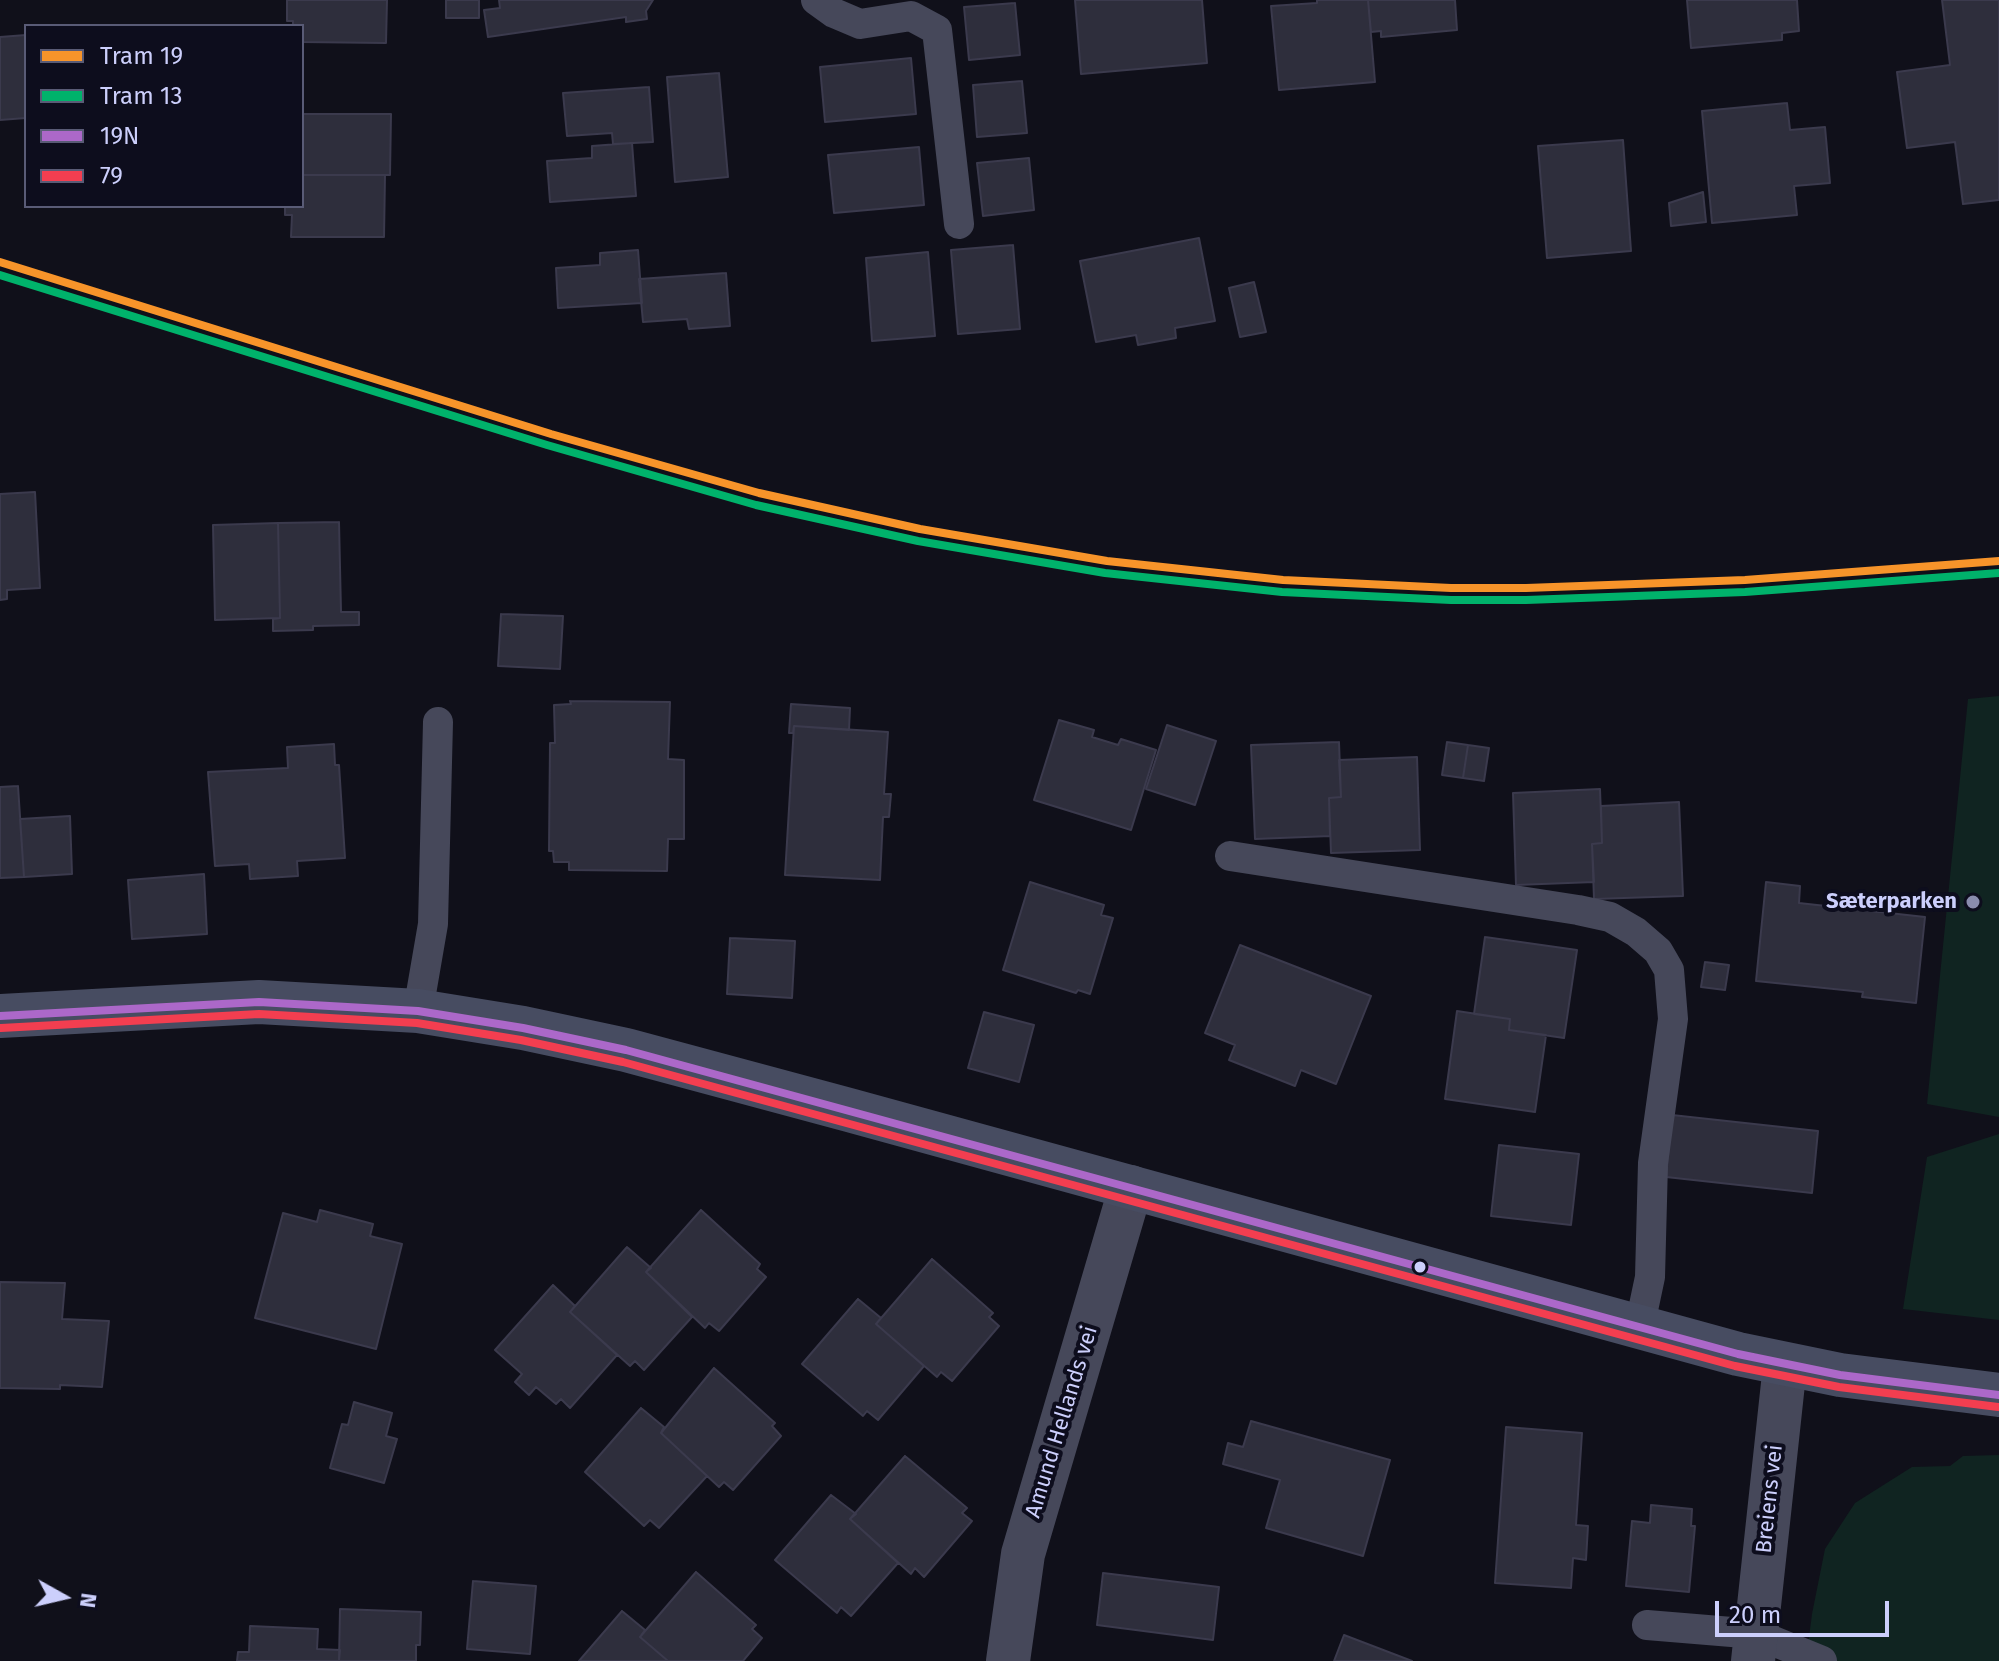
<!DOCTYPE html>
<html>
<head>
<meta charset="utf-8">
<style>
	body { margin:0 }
	#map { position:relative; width:1999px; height:1661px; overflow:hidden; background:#10101a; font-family:"Fira Sans",sans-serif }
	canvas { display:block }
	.legend { position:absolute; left:24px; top:24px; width:280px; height:184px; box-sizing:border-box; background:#0d0d1d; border:2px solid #595b76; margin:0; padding:10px 14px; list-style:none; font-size:24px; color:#cccffc }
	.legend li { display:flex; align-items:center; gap:16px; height:40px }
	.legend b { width:40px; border:2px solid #595b76 }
	.north { position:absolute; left:24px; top:1557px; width:80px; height:80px; -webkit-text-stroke:6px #0d0d1d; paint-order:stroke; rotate:98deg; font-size:22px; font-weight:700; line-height:32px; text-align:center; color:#cccffc }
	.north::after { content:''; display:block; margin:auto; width:28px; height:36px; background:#cccffc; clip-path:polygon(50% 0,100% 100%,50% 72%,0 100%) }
	.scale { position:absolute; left:1715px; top:1601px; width:174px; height:36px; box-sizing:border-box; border:4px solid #cccffc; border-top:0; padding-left:10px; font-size:24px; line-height:28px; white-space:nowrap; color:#cccffc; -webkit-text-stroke:6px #0d0d1d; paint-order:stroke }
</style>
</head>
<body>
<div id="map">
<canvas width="1999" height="1661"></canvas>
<ul class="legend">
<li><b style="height:10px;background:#f7942a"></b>Tram 19</li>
<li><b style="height:10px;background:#00b26b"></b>Tram 13</li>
<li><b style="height:10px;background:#ac68c9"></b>19N</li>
<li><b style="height:10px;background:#f33e50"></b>79</li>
</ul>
<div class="north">N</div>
<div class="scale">20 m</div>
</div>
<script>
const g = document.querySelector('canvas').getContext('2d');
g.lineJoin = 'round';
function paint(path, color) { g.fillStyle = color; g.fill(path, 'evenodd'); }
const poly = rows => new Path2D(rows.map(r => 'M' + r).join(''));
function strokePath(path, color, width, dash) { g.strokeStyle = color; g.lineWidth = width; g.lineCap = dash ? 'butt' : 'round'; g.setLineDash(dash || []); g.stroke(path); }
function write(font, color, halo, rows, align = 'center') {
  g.font = font + ' "Fira Sans",sans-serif'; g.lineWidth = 8; g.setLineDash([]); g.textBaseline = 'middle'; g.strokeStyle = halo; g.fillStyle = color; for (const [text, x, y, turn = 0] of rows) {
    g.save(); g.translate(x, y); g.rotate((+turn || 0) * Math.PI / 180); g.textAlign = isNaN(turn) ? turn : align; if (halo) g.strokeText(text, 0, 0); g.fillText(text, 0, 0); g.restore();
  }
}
const green = poly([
	[1999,696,1999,1117,1927,1104,1968,699],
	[1999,1134,1999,1320,1903,1309,1927,1157],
	[1999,1455,1999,1661,1806,1661,1812,1614,1825,1549,1855,1503,1912,1467,1950,1466,1963,1456]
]);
const building = poly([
	[287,0,387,0,386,43,302,42,302,26,293,26,293,21,287,21,287,0],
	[446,0,479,0,479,18,446,18,446,0],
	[499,0,653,0,646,11,647,19,626,22,626,17,488,37,484,10,500,8,499,0],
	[1075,0,1202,0,1207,63,1081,74,1075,0],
	[1317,0,1368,0,1375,82,1279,90,1271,6,1317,3,1317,0],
	[1368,0,1455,0,1457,30,1381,37,1381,31,1371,32,1368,0],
	[1687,0,1797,0,1799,31,1782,33,1782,40,1691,48,1687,0],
	[1942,0,1999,0,1999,200,1963,204,1955,142,1907,148,1897,72,1950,65,1942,0],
	[1015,3,1020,55,969,60,964,7,1015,3],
	[26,35,26,118,0,120,0,37,26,35],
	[911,58,916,114,825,122,820,67,911,58],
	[719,73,728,177,675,182,667,77,719,73],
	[1022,81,1027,133,977,137,973,85,1022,81],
	[649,87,653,142,613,144,612,133,567,136,563,93,649,87],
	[1787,103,1790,130,1825,127,1830,183,1794,186,1797,215,1712,223,1702,111,1787,103],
	[302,114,391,114,390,175,302,175,302,114],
	[1623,140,1631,251,1547,258,1538,146,1623,140],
	[632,143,636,196,550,202,547,161,592,158,592,146,632,143],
	[919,147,924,205,834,213,828,155,919,147],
	[1029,158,1034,210,983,216,977,163,1029,158],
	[302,175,385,175,384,237,291,237,292,215,285,215,285,206,302,206,302,175],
	[1703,192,1706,222,1671,226,1669,203,1703,192],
	[1199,238,1215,321,1175,328,1176,338,1138,345,1136,335,1096,342,1080,261,1199,238],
	[1013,245,1020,329,958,334,951,250,1013,245],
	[638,250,642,303,558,308,556,268,600,265,600,253,638,250],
	[928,252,935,336,872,341,866,258,928,252],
	[726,273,730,326,689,329,687,319,643,322,639,279,726,273],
	[1254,282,1266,332,1240,337,1229,288,1254,282],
	[35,492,40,588,7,590,7,599,0,600,0,494,35,492],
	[339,522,341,612,359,612,359,625,313,626,313,630,273,631,273,619,280,618,278,523,339,522],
	[278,523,280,618,215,620,213,525,278,523],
	[501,614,563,616,560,669,498,666,501,614],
	[570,701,670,702,668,759,684,760,684,839,668,839,667,871,569,870,569,862,554,862,553,851,549,851,550,743,555,743,554,705,571,704,570,701],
	[791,704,850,708,849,730,794,726,793,733,789,733,791,704],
	[1059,720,1094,730,1092,737,1118,745,1121,739,1156,750,1131,830,1034,800,1059,720],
	[1167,725,1216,741,1195,805,1146,789,1167,725],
	[794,726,888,732,884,794,891,794,889,817,883,817,880,880,785,875,794,726],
	[1339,742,1341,797,1329,798,1330,836,1255,839,1251,745,1339,742],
	[1447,742,1468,745,1463,778,1442,775,1447,742],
	[334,744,335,765,339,765,345,858,297,861,298,876,250,879,249,864,215,866,208,772,288,768,287,747,334,744],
	[1468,745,1489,748,1484,781,1463,778,1468,745],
	[1417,757,1420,850,1331,853,1329,798,1341,797,1339,760,1417,757],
	[18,786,24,877,0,878,0,787,18,786],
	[1600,789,1602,843,1592,844,1594,882,1516,885,1513,793,1600,789],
	[1679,802,1683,896,1594,899,1592,844,1602,843,1601,806,1679,802],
	[70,816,72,874,24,877,20,819,70,816],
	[204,874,207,934,132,939,128,880,204,874],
	[1030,882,1104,905,1101,915,1113,918,1090,994,1078,990,1076,993,1003,970,1030,882],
	[1766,882,1800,886,1799,903,1925,917,1916,1003,1862,997,1863,992,1756,981,1766,882],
	[1485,937,1577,950,1564,1038,1509,1030,1510,1019,1474,1014,1485,937],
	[730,938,795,941,792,998,727,994,730,938],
	[1240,945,1371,996,1336,1084,1301,1070,1295,1086,1229,1060,1235,1045,1205,1033,1240,945],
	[1705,962,1729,965,1725,990,1701,987,1705,962],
	[1457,1011,1510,1019,1509,1030,1546,1035,1535,1112,1445,1099,1457,1011],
	[984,1012,1034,1025,1019,1082,968,1068,984,1012],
	[1672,1115,1818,1131,1812,1193,1666,1177,1672,1115],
	[1499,1145,1579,1154,1571,1225,1491,1216,1499,1145],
	[320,1210,373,1224,370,1236,402,1244,376,1349,255,1318,283,1213,317,1222,320,1210],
	[701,1210,760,1264,757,1269,766,1277,719,1331,709,1323,705,1328,646,1272,701,1210],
	[627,1247,651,1268,646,1272,692,1317,644,1370,635,1361,630,1366,570,1312,627,1247],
	[932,1259,993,1313,989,1317,999,1326,952,1381,941,1372,937,1377,876,1324,932,1259],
	[0,1282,65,1283,62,1319,109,1321,102,1387,60,1385,60,1389,0,1388,0,1282],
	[553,1285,575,1306,570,1312,617,1355,570,1408,561,1399,556,1404,536,1387,529,1395,515,1382,522,1374,495,1350,553,1285],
	[858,1299,881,1318,876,1324,924,1366,878,1420,867,1411,863,1416,802,1364,858,1299],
	[714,1368,775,1423,772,1426,781,1436,733,1490,724,1482,719,1487,661,1433,714,1368],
	[354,1402,392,1413,386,1436,397,1439,384,1483,330,1468,342,1424,348,1425,354,1402],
	[641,1408,664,1427,661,1433,707,1476,659,1528,650,1520,644,1526,585,1472,641,1408],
	[1251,1421,1390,1460,1363,1556,1266,1528,1280,1480,1223,1464,1228,1443,1243,1447,1251,1421],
	[1506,1427,1582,1433,1576,1525,1588,1526,1586,1560,1573,1558,1571,1588,1495,1583,1506,1427],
	[905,1456,967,1508,962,1513,972,1521,924,1577,915,1568,911,1574,850,1519,905,1456],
	[831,1495,856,1514,850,1519,898,1563,851,1616,841,1607,837,1613,775,1560,831,1495],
	[1651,1505,1692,1509,1691,1526,1695,1526,1689,1592,1626,1586,1632,1521,1650,1523,1651,1505],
	[696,1572,756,1625,752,1629,762,1638,743,1661,668,1661,640,1637,696,1572],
	[1103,1573,1219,1587,1213,1640,1097,1625,1103,1573],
	[473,1581,536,1586,530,1654,467,1649,473,1581],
	[340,1609,421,1612,420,1645,416,1645,416,1661,339,1661,340,1609],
	[622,1611,645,1630,640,1637,668,1661,579,1661,622,1611],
	[250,1626,318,1629,317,1649,340,1650,339,1661,237,1661,238,1652,249,1652,250,1626],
	[1344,1635,1412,1661,1334,1661,1344,1635]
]);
const lane = poly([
	[816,0,834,13,860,24,911,16,937,30,959,224],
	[1230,856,1578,910,1610,917,1636,932,1658,951,1669,970,1673,1019,1653,1163,1650,1277,1639,1329],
	[418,1011,433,924,438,722],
	[1647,1625,1756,1634,1822,1661]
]);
const street = poly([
	[1008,1661,1023,1554,1131,1187],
	[1753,1661,1785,1365]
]);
const secondary = poly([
	[0,1016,259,1002,418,1011,523,1028,626,1050,849,1110,1738,1354,1840,1375,1999,1395]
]);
const bus1 = poly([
	[0,1016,259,1002,418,1011,523,1028,626,1050,1738,1354,1840,1375,1999,1395]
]);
const bus2 = poly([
	[1,1028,259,1014,417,1023,521,1040,623,1062,1735,1366,1839,1387,1998,1407]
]);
const tram1 = poly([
	[0,262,551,434,759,493,920,529,1107,561,1283,580,1451,588,1526,588,1745,580,1999,561]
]);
const tram2 = poly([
	[0,275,547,445,756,505,918,541,1105,573,1282,592,1451,600,1526,600,1745,592,1999,573]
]);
const markers = [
	[1973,902,8,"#8a8cad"],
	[1420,1267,7,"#cccffc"]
];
const poiNames = [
	["Sæterparken",1957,902]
];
const streetNames = [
	["Amund Hellands vei",1062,1422,-73],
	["Breiens vei",1770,1499,-84]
];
paint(green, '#102421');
paint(building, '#2e2e3c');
strokePath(building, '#3b3a4d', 2);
strokePath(lane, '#46485a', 30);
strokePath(street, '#46485a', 44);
strokePath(secondary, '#474c61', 44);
strokePath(bus1, '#ac68c9', 8);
strokePath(bus2, '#f33e50', 8);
strokePath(tram1, '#f7942a', 8);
strokePath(tram2, '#00b26b', 8);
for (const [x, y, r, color] of markers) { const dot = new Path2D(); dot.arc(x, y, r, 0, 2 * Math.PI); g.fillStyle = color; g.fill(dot); strokePath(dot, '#0d0d1d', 3); }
write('bold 22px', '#cccffc', '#0d0d1d', poiNames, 'right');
write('22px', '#cccffc', '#0d0d1d', streetNames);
</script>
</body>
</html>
